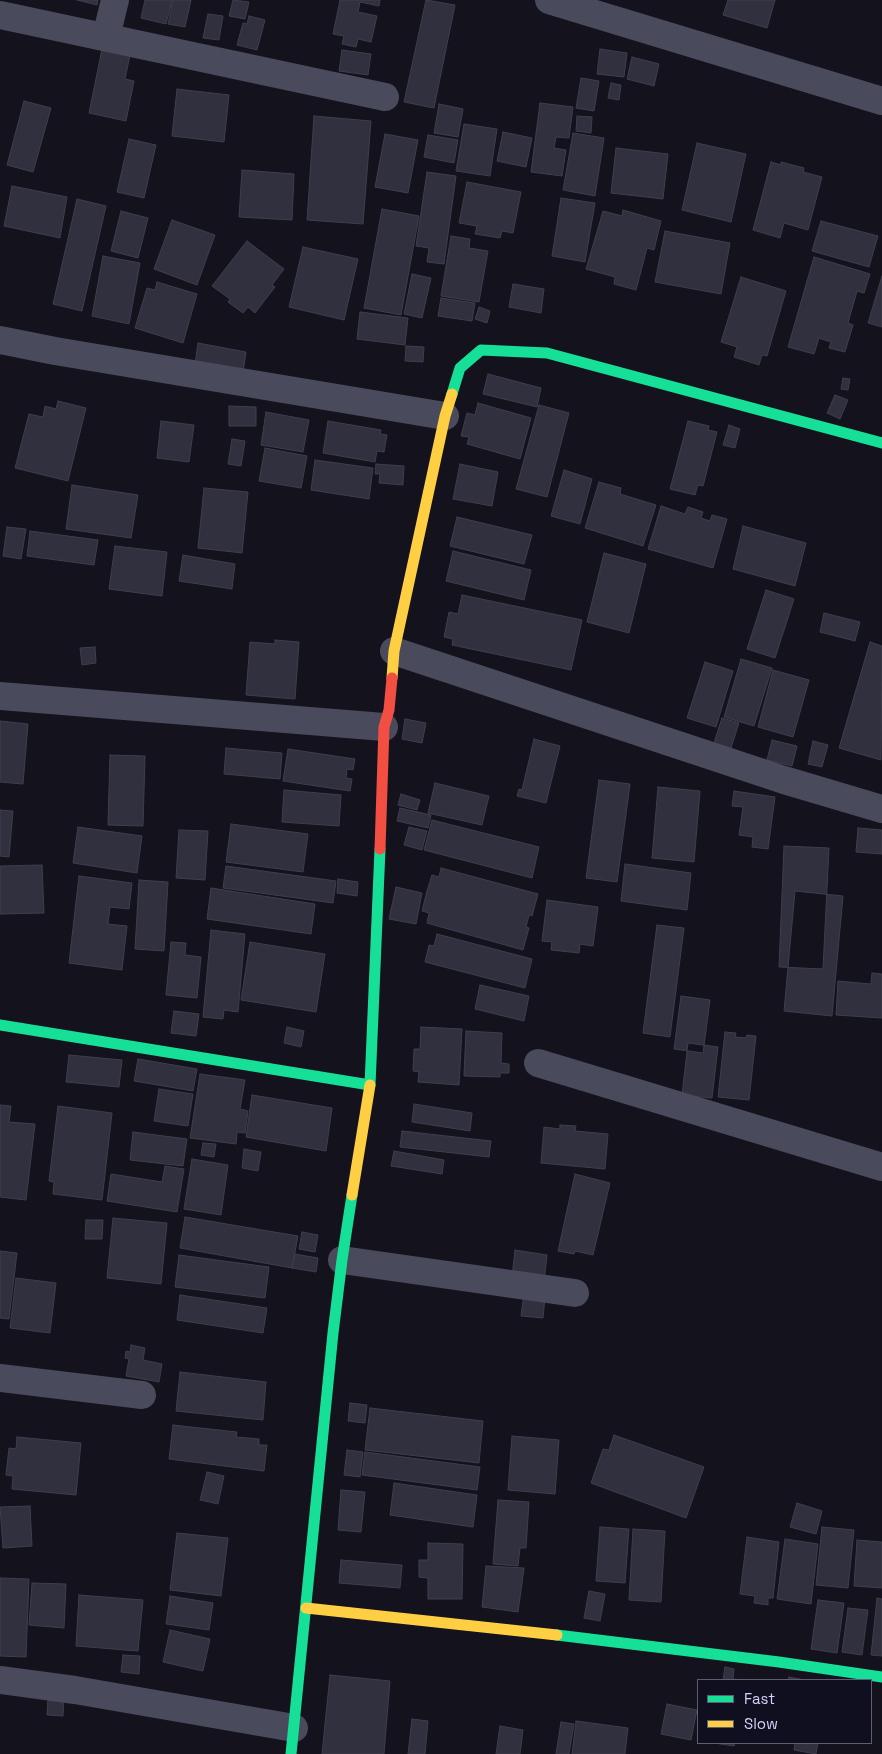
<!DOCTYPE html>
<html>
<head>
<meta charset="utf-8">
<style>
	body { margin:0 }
	#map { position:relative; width:882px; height:1754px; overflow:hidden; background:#14121c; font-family:"Space Grotesk",sans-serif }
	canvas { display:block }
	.legend { position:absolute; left:697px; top:1679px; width:175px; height:65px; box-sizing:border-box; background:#100f1f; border:1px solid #5e5d77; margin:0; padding:6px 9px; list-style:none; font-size:15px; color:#d2d3fa }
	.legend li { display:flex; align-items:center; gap:10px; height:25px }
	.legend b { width:25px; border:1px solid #5e5d77 }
</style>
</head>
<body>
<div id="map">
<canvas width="882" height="1754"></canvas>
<ul class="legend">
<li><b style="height:6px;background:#16e098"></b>Fast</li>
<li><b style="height:6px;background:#ffcf43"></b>Slow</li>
</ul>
</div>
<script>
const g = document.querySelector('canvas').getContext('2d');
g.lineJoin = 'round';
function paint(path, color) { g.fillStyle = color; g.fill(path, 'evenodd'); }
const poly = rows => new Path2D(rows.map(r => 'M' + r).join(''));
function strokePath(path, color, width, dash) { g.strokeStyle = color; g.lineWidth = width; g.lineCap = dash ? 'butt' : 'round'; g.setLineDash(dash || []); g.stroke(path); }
const building = poly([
	[77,0,98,0,97,5,77,0],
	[145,0,172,0,166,24,141,18,145,0],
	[173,0,191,0,185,27,168,24,173,0],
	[233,0,249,2,245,19,229,16,233,0],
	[340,0,380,0,379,6,360,2,358,12,377,16,371,42,358,39,356,47,342,44,344,36,333,34,340,0],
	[426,0,455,5,434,108,404,102,426,0],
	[728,0,775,0,767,28,723,15,728,0],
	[208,14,223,16,219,40,203,38,208,14],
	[249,16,265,20,257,50,237,45,243,23,247,24,249,16],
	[102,49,130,55,125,79,134,81,126,121,89,113,102,49],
	[600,49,627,53,624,77,597,74,600,49],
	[342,50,371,54,368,75,339,71,342,50],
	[632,57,659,64,654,86,627,79,632,57],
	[581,78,599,81,594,111,576,108,581,78],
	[611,83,621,85,619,100,608,98,611,83],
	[177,89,229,95,224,142,172,136,177,89],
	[24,101,51,108,33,172,7,165,24,101],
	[540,103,573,107,569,138,556,137,554,148,566,150,562,176,531,172,540,103],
	[439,104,463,109,458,137,434,133,439,104],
	[314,116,371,121,363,224,307,220,314,116],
	[577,116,592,117,591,133,576,131,577,116],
	[464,124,497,129,490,176,456,171,464,124],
	[503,132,532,138,526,167,497,161,503,132],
	[573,133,604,138,595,196,563,190,573,133],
	[385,134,418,140,408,193,375,187,385,134],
	[428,135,458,140,454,163,424,157,428,135],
	[129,139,156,145,144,198,117,192,129,139],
	[697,143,746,154,731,222,682,210,697,143],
	[616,148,668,154,663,199,611,193,616,148],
	[771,162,781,165,781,162,804,168,803,172,822,177,808,230,784,223,780,238,753,230,771,162],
	[242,170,294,174,292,220,239,217,242,170],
	[427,172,456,176,444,264,427,262,429,248,416,246,427,172],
	[467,182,521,192,513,233,502,231,500,238,475,234,477,226,459,223,467,182],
	[12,186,67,197,60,238,4,226,12,186],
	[561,198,595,203,585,262,552,256,561,198],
	[77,199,106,206,82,311,53,304,77,199],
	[382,209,419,216,401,315,364,308,382,209],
	[623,210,661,221,654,250,647,248,636,290,614,284,615,277,586,269,603,211,622,216,623,210],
	[121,211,148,218,138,258,111,251,121,211],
	[172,220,215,235,197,285,154,269,172,220],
	[821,221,878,236,869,267,812,251,821,221],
	[665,231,730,243,721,294,655,282,665,231],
	[451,236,470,239,469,248,488,251,479,302,441,296,451,236],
	[247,241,284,269,272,285,275,287,255,313,248,307,243,313,228,302,230,299,212,286,247,241],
	[303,247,358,259,344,320,289,307,303,247],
	[103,256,140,263,129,324,92,316,103,256],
	[814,257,870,274,864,293,857,291,848,323,853,325,845,352,829,348,831,342,819,338,814,354,788,347,814,257],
	[412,274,431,278,422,318,404,314,412,274],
	[882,276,882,327,868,323,882,276],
	[741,277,786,291,767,356,762,355,759,365,734,357,737,347,721,342,741,277],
	[157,282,197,294,183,343,135,328,147,288,155,290,157,282],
	[513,284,544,289,541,313,509,307,513,284],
	[441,298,475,303,472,321,438,316,441,298],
	[479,307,490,311,487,323,475,319,479,307],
	[360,312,408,318,405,345,357,339,360,312],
	[198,343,246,352,243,373,195,365,198,343],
	[406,346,424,347,423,362,405,361,406,346],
	[488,374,541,388,537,407,483,394,488,374],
	[843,378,850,379,848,390,841,389,843,378],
	[835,395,848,400,840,419,827,413,835,395],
	[58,401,86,408,68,481,15,468,29,414,43,417,45,406,56,409,58,401],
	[478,403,531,418,520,459,467,444,469,437,461,436,467,413,475,415,478,403],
	[539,405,569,413,547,497,516,489,539,405],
	[229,406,256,407,256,426,229,426,229,406],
	[266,412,309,420,303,452,261,445,266,412],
	[161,421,194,425,189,462,157,458,161,421],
	[328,421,381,430,380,434,387,435,384,452,377,451,375,462,323,453,328,421],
	[688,421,709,426,708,430,717,432,703,486,698,485,695,495,670,489,688,421],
	[729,425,740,429,735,448,723,445,729,425],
	[232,439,245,441,241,466,228,464,232,439],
	[265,448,307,456,301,488,259,481,265,448],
	[315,460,373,468,369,499,311,490,315,460],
	[376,464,404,466,403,485,379,483,380,474,375,474,376,464],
	[460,464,498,472,492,506,453,499,460,464],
	[564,470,592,479,580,524,551,516,564,470],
	[599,482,621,488,620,494,656,505,643,546,585,528,599,482],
	[72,485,138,495,131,538,66,529,72,485],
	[204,488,248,492,242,553,198,548,204,488],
	[661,506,685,514,688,507,703,512,701,518,710,521,712,515,727,519,713,568,648,549,661,506],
	[457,517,532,535,524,564,450,546,457,517],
	[743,526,806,543,795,586,733,569,743,526],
	[7,527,26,529,21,559,3,556,7,527],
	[30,531,98,540,94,565,27,556,30,531],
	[115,546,167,552,162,596,109,589,115,546],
	[453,551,531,570,524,600,446,581,453,551],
	[604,553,646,564,629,633,587,622,604,553],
	[183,555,235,564,232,589,179,581,183,555],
	[766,590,794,599,775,658,747,649,766,590],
	[462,595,582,620,571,670,452,645,453,639,444,637,449,612,458,614,462,595],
	[824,613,860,622,855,641,820,632,824,613],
	[275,640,299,642,295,699,246,695,250,642,275,644,275,640],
	[870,642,882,646,881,760,839,748,870,642],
	[95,647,96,663,82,665,80,648,95,647],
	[741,659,772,668,754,726,724,717,741,659],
	[705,662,733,671,716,727,687,718,705,662],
	[773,670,809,680,793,737,758,727,773,670],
	[722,718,739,723,729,754,712,749,722,718],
	[405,719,426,723,422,743,402,739,405,719],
	[0,721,28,724,23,784,0,782,0,721],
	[534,739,560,746,546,803,517,796,519,789,522,790,534,739],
	[772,740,797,746,792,766,767,760,772,740],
	[813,741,828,745,822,767,808,764,813,741],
	[226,748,282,753,280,779,224,774,226,748],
	[288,749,355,759,353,770,347,769,346,778,352,779,350,791,283,781,288,749],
	[110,755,145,756,143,826,108,825,110,755],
	[599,780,630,784,617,882,586,878,599,780],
	[435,783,489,796,482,825,428,813,435,783],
	[658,787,700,791,694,862,652,858,658,787],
	[284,790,341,795,339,826,282,822,284,790],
	[734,791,775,797,768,849,752,847,753,837,739,835,743,807,732,806,734,791],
	[401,794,420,800,417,810,398,805,401,794],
	[400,808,431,815,428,828,397,821,400,808],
	[0,810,13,811,9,857,0,856,0,810],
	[432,820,539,847,532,878,424,850,432,820],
	[231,824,308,834,303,872,226,862,231,824],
	[78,827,142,836,137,873,73,863,78,827],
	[409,827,427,831,422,850,404,845,409,827],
	[858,828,882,830,882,854,856,852,858,828],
	[179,830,208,831,205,880,176,878,179,830],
	[784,846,829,848,823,969,779,967,784,846],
	[625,864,691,873,687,910,621,901,625,864],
	[42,865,44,913,0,914,0,866,42,865],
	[226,866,336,881,333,903,223,888,226,866],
	[441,868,538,894,532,916,529,915,526,927,529,928,523,950,427,923,429,913,422,911,427,891,432,875,439,877,441,868],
	[79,876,132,883,129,909,110,907,108,924,127,926,122,970,69,963,79,876],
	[338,879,358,882,357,896,337,893,338,879],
	[139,880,168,882,164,951,135,949,139,880],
	[396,887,422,893,416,924,389,919,396,887],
	[211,888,315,904,311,934,207,919,211,888],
	[795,891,843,896,832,1016,784,1011,795,891],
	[547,900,598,907,593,946,580,944,579,953,551,950,552,942,542,941,547,900],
	[657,925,684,928,670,1037,643,1033,657,925],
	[211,930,245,934,238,1012,224,1010,223,1019,203,1017,211,930],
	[437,934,532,959,525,988,425,962,429,945,434,946,437,934],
	[171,942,186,943,185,955,201,957,197,998,166,995,171,942],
	[250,942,325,954,316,1012,241,1000,250,942],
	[872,973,882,974,882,1018,836,1015,838,981,871,984,872,973],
	[480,985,529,996,524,1021,475,1009,480,985],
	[681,996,710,1000,703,1053,674,1049,681,996],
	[174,1011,199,1014,196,1036,171,1033,174,1011],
	[287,1027,304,1031,301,1047,284,1043,287,1027],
	[421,1027,462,1029,459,1085,418,1082,419,1072,413,1071,414,1049,420,1049,421,1027],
	[466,1031,502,1033,501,1063,509,1064,509,1073,500,1073,500,1077,464,1076,466,1031],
	[725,1032,736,1033,735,1037,746,1038,747,1035,756,1036,749,1100,718,1097,725,1032],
	[688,1043,718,1047,712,1098,682,1095,688,1043],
	[69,1055,122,1060,119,1087,66,1082,69,1055],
	[138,1059,197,1069,193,1091,134,1081,138,1059],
	[200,1074,245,1080,240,1109,248,1111,245,1133,237,1132,236,1144,190,1138,200,1074],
	[159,1089,193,1094,188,1126,154,1121,159,1089],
	[252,1095,332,1108,326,1151,246,1137,252,1095],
	[414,1104,472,1113,470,1131,412,1122,414,1104],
	[0,1105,11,1106,9,1122,35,1124,26,1200,0,1197,0,1105],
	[58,1106,112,1113,102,1200,53,1194,54,1182,49,1181,58,1106],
	[560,1125,576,1126,575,1131,608,1134,605,1169,541,1163,544,1127,560,1129,560,1125],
	[402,1131,491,1141,489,1157,400,1147,402,1131],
	[133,1132,187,1139,183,1166,130,1160,133,1132],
	[203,1143,216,1144,214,1157,201,1155,203,1143],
	[244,1149,261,1152,258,1171,242,1168,244,1149],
	[394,1151,444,1160,442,1174,391,1166,394,1151],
	[192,1159,228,1165,221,1215,184,1209,192,1159],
	[165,1166,184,1169,177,1212,107,1201,111,1174,162,1182,165,1166],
	[575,1174,610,1183,593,1255,575,1251,574,1254,558,1251,575,1174],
	[185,1217,298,1236,292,1268,180,1248,185,1217],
	[113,1218,167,1223,161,1284,107,1278,113,1218],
	[86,1220,103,1220,102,1239,85,1239,86,1220],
	[302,1232,318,1235,315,1252,299,1249,302,1232],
	[515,1250,547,1255,544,1282,512,1277,515,1250],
	[0,1251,17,1253,9,1319,0,1318,0,1251],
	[295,1254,318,1258,316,1272,292,1268,295,1254],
	[179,1255,269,1267,265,1298,175,1287,179,1255],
	[16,1278,56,1283,50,1333,10,1328,16,1278],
	[524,1294,545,1297,543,1318,521,1316,524,1294],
	[180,1295,267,1308,263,1333,177,1320,180,1295],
	[131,1345,145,1348,143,1360,162,1364,159,1382,126,1376,129,1359,125,1358,126,1351,130,1352,131,1345],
	[180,1372,266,1382,263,1420,176,1411,180,1372],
	[350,1403,367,1405,365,1423,348,1421,350,1403],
	[370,1408,483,1421,479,1463,365,1450,370,1408],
	[173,1425,237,1432,236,1437,259,1439,259,1445,267,1445,264,1471,169,1459,173,1425],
	[614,1435,704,1467,686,1518,591,1483,603,1449,609,1450,614,1435],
	[512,1436,559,1440,555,1494,508,1490,512,1436],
	[17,1437,81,1443,76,1495,12,1489,13,1476,6,1475,9,1448,16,1449,17,1437],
	[347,1450,363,1452,360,1477,344,1475,347,1450],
	[365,1452,480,1467,477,1490,362,1475,365,1452],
	[207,1472,224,1476,218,1504,200,1500,207,1472],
	[394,1483,477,1495,473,1527,390,1515,394,1483],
	[341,1490,365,1492,361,1532,338,1530,341,1490],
	[498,1500,529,1502,526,1548,520,1548,518,1566,493,1564,498,1500],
	[797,1503,822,1511,816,1534,790,1527,797,1503],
	[30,1506,32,1546,3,1548,0,1507,30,1506],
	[600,1527,629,1529,625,1583,596,1581,600,1527],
	[822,1527,854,1530,848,1588,816,1585,822,1527],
	[633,1529,665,1531,661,1602,629,1600,633,1529],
	[177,1533,228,1538,221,1596,170,1590,177,1533],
	[747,1537,779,1542,773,1598,768,1598,768,1605,754,1603,755,1596,740,1594,747,1537],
	[785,1539,818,1544,811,1604,777,1599,785,1539],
	[857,1540,882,1542,882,1588,854,1586,857,1540],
	[428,1543,463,1544,462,1599,428,1599,428,1578,419,1577,419,1560,428,1560,428,1543],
	[341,1560,402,1565,400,1588,339,1583,341,1560],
	[486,1566,524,1568,518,1612,482,1607,486,1566],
	[0,1578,29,1579,26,1657,0,1656,0,1578],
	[32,1583,66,1584,64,1628,29,1625,32,1583],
	[589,1591,605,1594,600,1621,584,1618,589,1591],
	[79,1595,143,1600,138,1651,76,1646,79,1595],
	[170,1596,213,1603,209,1630,166,1624,170,1596],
	[877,1598,882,1599,882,1656,871,1655,877,1598],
	[818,1600,844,1603,837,1653,811,1649,818,1600],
	[848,1608,868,1610,862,1655,842,1652,848,1608],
	[170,1630,210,1639,203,1671,163,1662,170,1630],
	[123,1655,140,1656,139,1674,121,1672,123,1655],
	[725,1667,734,1669,733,1679,744,1680,723,1680,725,1667],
	[330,1675,390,1681,384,1754,322,1754,330,1675],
	[789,1677,805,1680,788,1680,789,1677],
	[48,1698,64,1698,63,1716,47,1715,48,1698],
	[667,1704,697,1710,691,1740,661,1734,667,1704],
	[412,1719,428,1721,425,1754,408,1754,412,1719],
	[576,1721,628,1728,625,1754,572,1754,576,1721],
	[561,1722,574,1724,569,1754,556,1754,561,1722],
	[500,1726,523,1730,520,1754,496,1754,500,1726],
	[714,1743,735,1743,734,1746,714,1743],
	[795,1743,818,1743,816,1754,794,1750,795,1743]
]);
const street = poly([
	[549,0,882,101],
	[0,15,385,97],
	[106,37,115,0],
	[0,340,55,351,445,416],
	[394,651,784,780,882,809],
	[0,696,384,727],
	[538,1063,882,1167],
	[342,1260,575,1293],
	[0,1378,142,1395],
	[0,1680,75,1690,294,1728]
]);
const fast = poly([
	[452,394,460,368,481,350,547,353,882,443],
	[0,1025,370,1085,380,849],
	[557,1635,779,1662,882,1677],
	[291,1754,333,1333,342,1260,352,1195]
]);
const slow = poly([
	[392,678,394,651,445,416,452,394],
	[352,1195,370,1085],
	[306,1608,557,1635]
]);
const jam = poly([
	[380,849,384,727,389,710,392,678]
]);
paint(building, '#31303e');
strokePath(building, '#3e3e4f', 1);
strokePath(street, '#494a5b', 28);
strokePath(fast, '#16e098', 11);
strokePath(slow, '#ffcf43', 11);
strokePath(jam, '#f24e42', 11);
</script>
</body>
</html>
